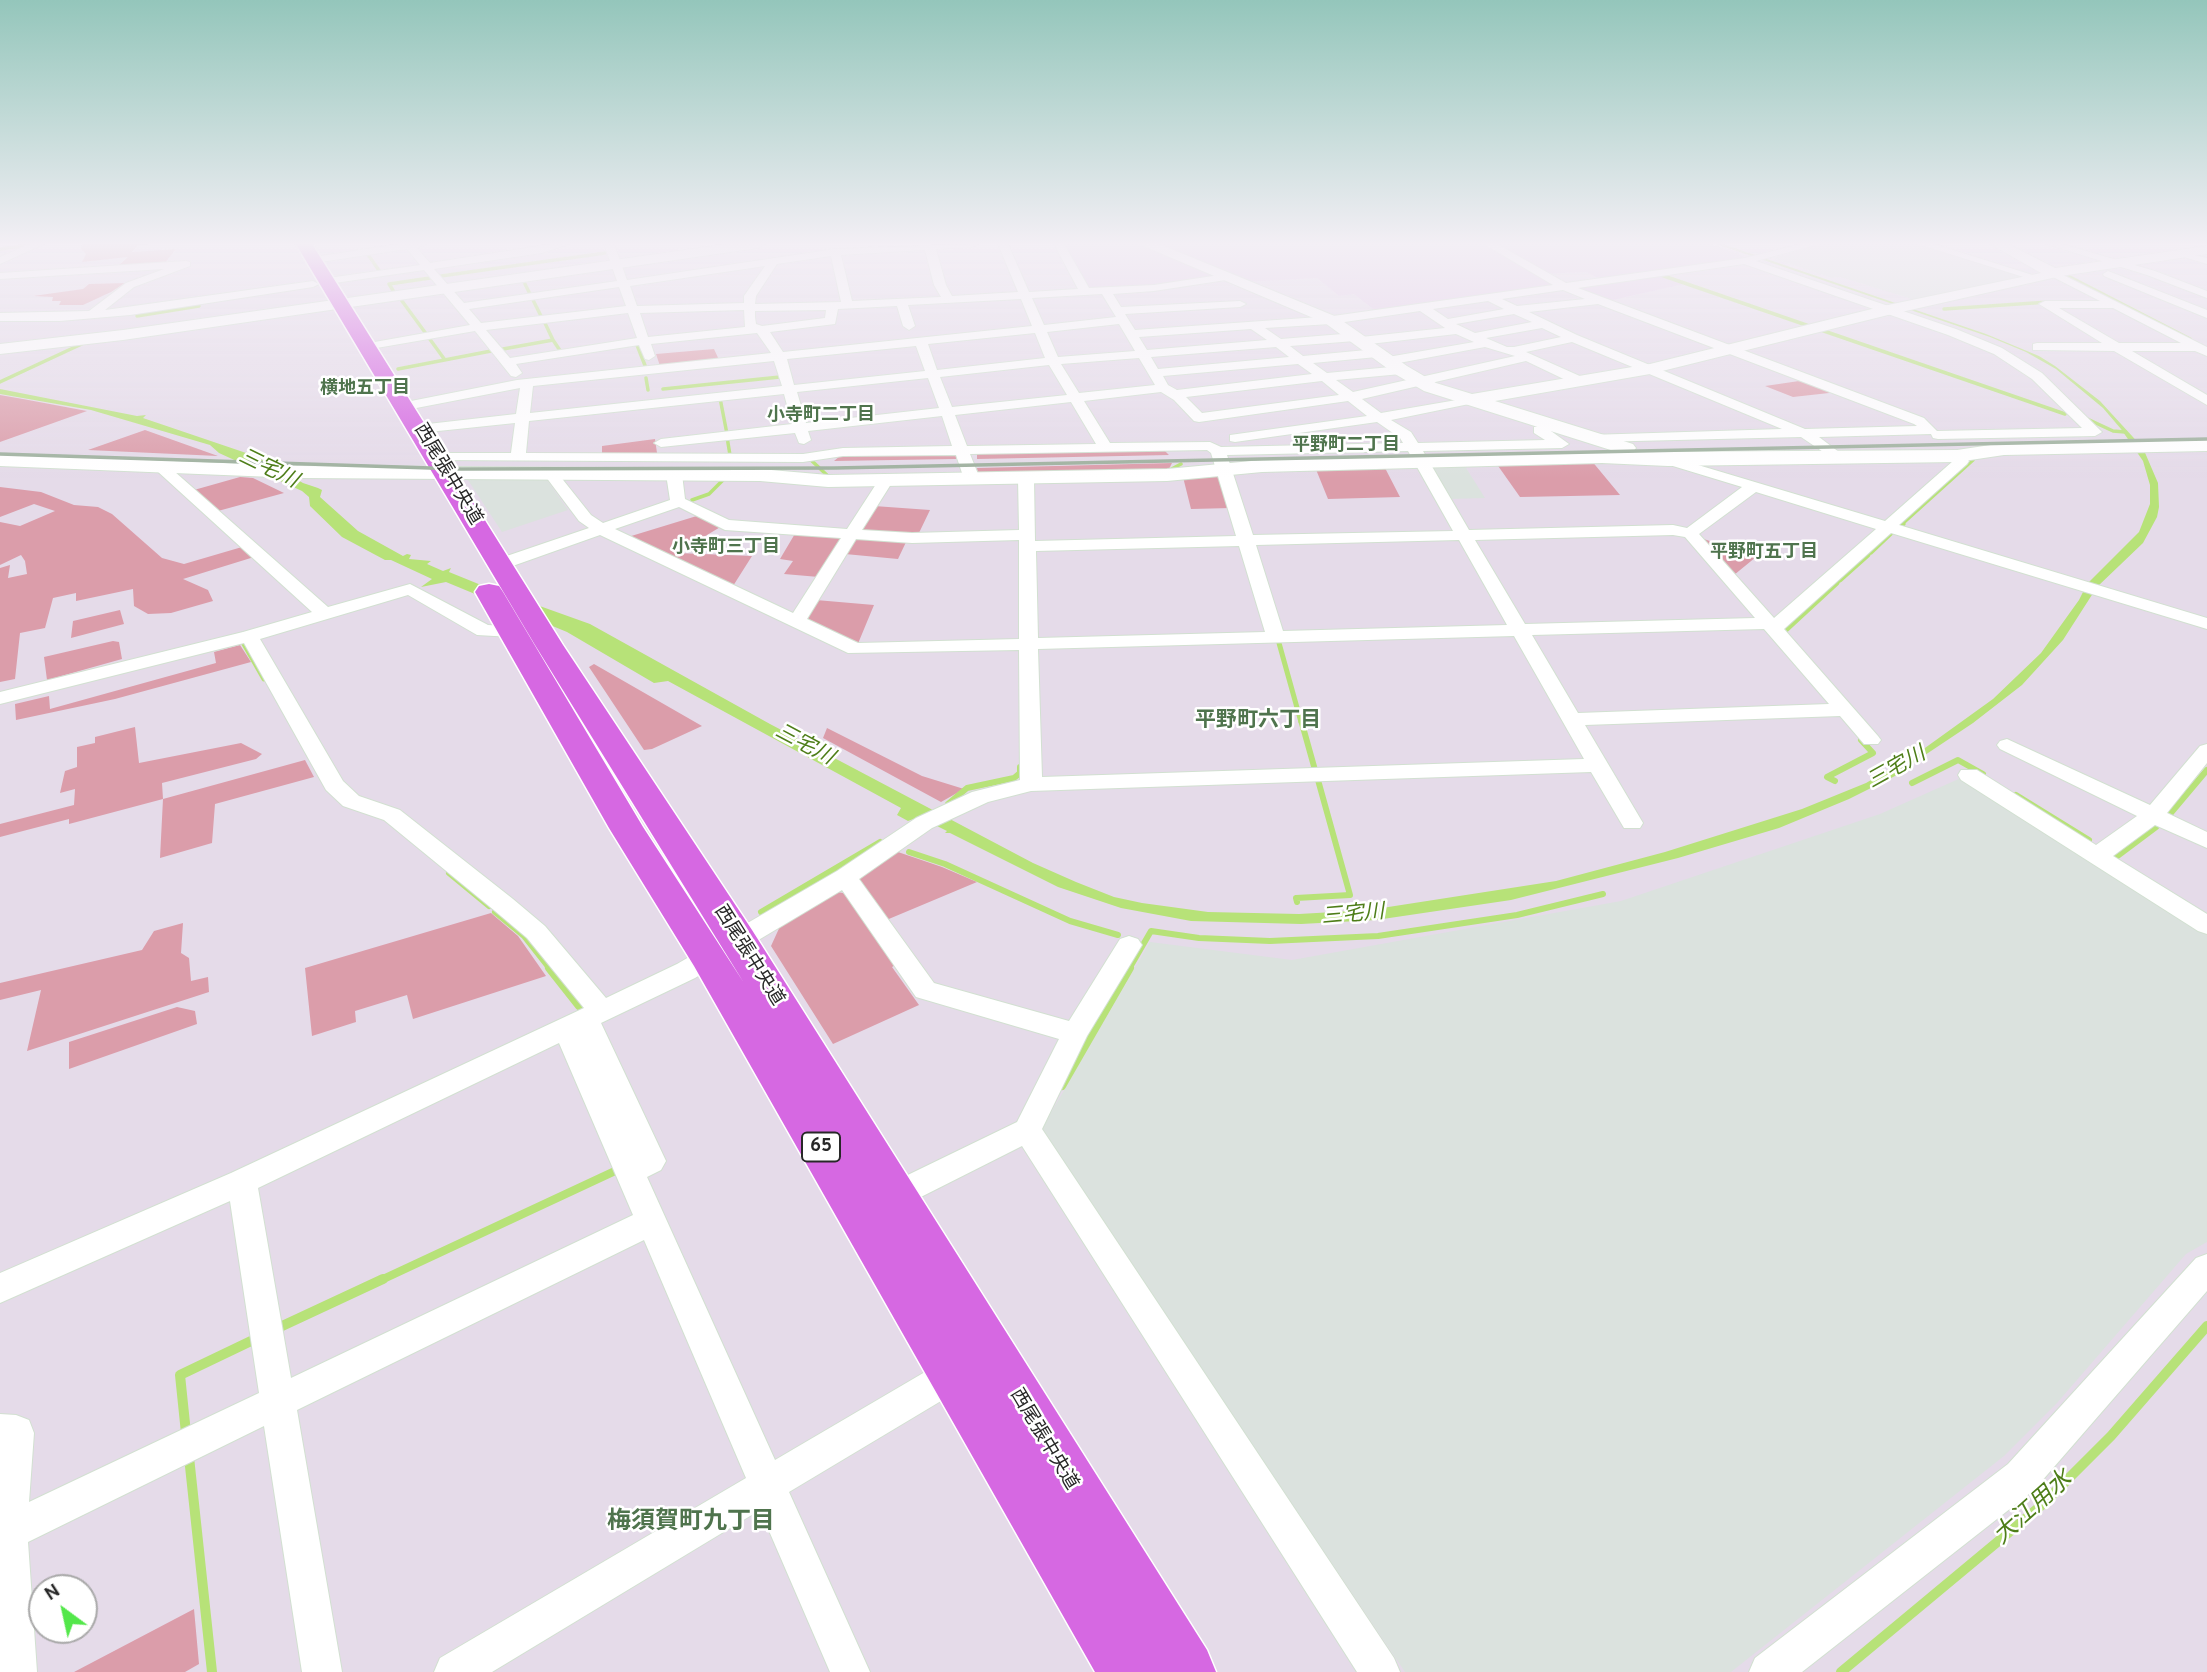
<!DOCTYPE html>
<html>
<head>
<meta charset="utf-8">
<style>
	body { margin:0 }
	#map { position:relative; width:2207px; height:1672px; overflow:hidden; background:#e5dbe9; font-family:Overpass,sans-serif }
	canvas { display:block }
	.north { position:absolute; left:28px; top:1574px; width:70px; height:70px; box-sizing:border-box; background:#fff; border:2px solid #a9a9a9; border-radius:50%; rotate:327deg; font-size:19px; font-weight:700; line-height:28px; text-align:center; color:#282828 }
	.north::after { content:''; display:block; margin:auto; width:24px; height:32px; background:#53e74a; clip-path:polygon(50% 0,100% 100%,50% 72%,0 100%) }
</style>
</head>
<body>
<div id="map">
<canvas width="2207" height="1672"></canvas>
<div class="north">N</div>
</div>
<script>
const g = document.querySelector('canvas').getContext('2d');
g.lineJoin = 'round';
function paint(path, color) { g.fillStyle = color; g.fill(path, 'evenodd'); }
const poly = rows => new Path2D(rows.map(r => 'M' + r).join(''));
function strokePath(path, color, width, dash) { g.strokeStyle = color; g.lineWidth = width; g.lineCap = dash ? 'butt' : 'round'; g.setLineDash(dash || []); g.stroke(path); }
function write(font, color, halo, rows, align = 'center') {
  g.font = font + ' Overpass,"Noto Sans JP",sans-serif'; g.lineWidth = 5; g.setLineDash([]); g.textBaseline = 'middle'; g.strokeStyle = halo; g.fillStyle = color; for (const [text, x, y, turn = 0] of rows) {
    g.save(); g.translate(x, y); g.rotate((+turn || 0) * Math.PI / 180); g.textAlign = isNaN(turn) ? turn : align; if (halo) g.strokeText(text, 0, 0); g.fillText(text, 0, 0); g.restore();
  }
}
const industrial = poly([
	[1821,244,1918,244,2028,277,1918,301,1840,277,1832,278,1772,258],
	[1463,463,1485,498,1449,499,1430,467],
	[473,478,547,480,568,510,502,532,468,480],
	[1963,777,2207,931,2207,1242,2186,1254,2057,1403,2004,1456,1731,1672,1405,1672,1041,1130,1150,942,1292,960,1621,901,1880,814]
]);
const education = poly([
	[1061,244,1711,244,1752,259,1654,274,1684,284,1608,301,1575,288,1600,279,1586,272,1541,274,1559,284,1377,312,1354,294,1339,296,1317,278,1245,282,1230,276,1170,286,1087,290]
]);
const green = poly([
	[82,244,154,244,138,245,132,252,176,249,164,264,118,266,128,257,82,262,86,254,81,249],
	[125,283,111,292,83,305,59,305,61,301,52,301,53,297,33,296,83,289,89,284],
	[714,349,720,362,660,366,656,354],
	[1806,380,1838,392,1793,397,1765,386],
	[0,395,23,399,87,411,0,442],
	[145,430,218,456,88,450],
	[655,439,657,453,649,456,602,456,602,446],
	[1164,450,1169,455,977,459,977,454],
	[956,454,956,459,834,461,840,456],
	[1591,460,1620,495,1520,497,1496,463],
	[1172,463,1168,471,978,474,977,468],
	[1384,466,1400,497,1328,499,1315,467],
	[1215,474,1222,476,1231,508,1191,509,1183,477],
	[240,477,253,478,284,493,218,511,194,490],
	[0,487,41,492,74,505,98,507,112,514,162,558,184,564,242,547,254,557,183,579,208,590,213,601,171,613,148,614,134,606,133,589,76,601,76,593,53,598,45,628,20,633,15,679,0,682,0,568,10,565,8,578,27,574,25,561,21,555,0,565,0,522,20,526,55,511,34,504,0,517],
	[874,506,930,510,918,535,864,532,861,529],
	[700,515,722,526,677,553,752,556,733,586,628,537],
	[796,532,845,537,819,577,784,574,793,561,780,559],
	[855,538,907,540,898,559,845,554],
	[1701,538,1756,557,1734,575],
	[816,600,874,605,857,646,807,621,806,615],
	[120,610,124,624,71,638,73,621],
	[113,641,119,642,122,659,47,680,44,657],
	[240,645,251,662,115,699,16,720,15,704,49,696,50,709,216,663,214,652],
	[594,664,702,726,652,749,644,750,589,667],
	[135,727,139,763,241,743,262,754,256,759,162,783,163,799,305,760,314,777,215,804,212,843,160,858,163,799,69,824,69,819,0,837,0,824,74,805,75,789,60,793,65,771,77,767,77,747,95,743,95,737],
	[827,728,922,776,964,789,941,802,823,738],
	[895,851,942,867,977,882,884,921,855,884,858,874],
	[832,891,848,894,899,963,892,967,919,1005,833,1044,771,946,782,922],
	[491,913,518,936,546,976,413,1019,407,995,355,1011,356,1022,312,1036,305,968],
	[183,923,181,953,189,958,191,981,208,977,209,992,27,1051,41,990,0,1000,0,983,142,950,154,931],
	[177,1007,195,1011,197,1024,69,1069,69,1042],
	[194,1609,199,1664,185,1672,74,1672]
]);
const water = poly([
	[1716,244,1723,244,1986,334,2039,356,2055,366,2100,401,2143,448,2158,483,2159,507,2157,517,2143,543,2097,587,2063,640,2022,685,1973,723,1898,773,1901,777,1897,775,1849,799,1779,828,1678,858,1511,900,1376,920,1301,924,1191,921,1121,908,1058,887,950,833,945,833,947,831,919,817,908,821,897,815,901,808,668,681,654,683,567,632,446,582,421,587,432,579,391,560,385,560,342,537,310,506,309,497,302,491,219,453,210,445,91,410,0,394,0,389,137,416,146,415,143,418,255,456,303,483,318,488,322,490,320,497,358,531,403,556,407,554,411,555,409,559,431,561,427,564,443,571,451,568,449,572,481,585,590,624,770,724,1033,863,1076,882,1114,897,1142,903,1208,912,1299,914,1369,910,1556,881,1665,852,1802,809,1866,783,1918,753,1993,699,2041,653,2079,600,2087,584,2139,532,2150,504,2150,485,2143,461,2121,429,2103,408,2056,369,2026,352,1990,337]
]);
const streamFar4 = poly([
	[0,249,35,244],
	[367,253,380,272],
	[2064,274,2190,339],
	[1661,275,1812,327],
	[441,276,605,253],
	[525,284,531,296],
	[394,292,389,284,430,278],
	[532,298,542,318],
	[402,301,427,335],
	[1944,309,2049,302],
	[137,316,199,306],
	[1821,330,2065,414],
	[429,338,445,360],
	[553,340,561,352,565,351],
	[637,345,646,368],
	[503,349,553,340,544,321],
	[398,369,491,351],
	[646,378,648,390],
	[0,382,86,342],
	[663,389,780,377],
	[720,398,727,434],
	[2083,417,2113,431,2125,432],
	[727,437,730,455,734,455],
	[812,461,830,478],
	[1168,471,1181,464],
	[692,500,709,494,726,477],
	[1901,525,1973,460]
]);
const streamFar3 = poly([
	[1900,526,1903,524],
	[1871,552,1891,533],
	[1840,580,1868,555],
	[1785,631,1837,583],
	[1279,643,1301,722],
	[244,644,264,679]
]);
const streamFar2 = poly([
	[1301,720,1315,770],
	[1835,781,1827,777,1873,753,1861,740],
	[1912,783,1958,760,1983,774],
	[2016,795,2089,840],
	[948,804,967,788,1014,778,1020,773,1020,767],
	[2170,814,2207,770],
	[909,852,945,864,1070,921,1118,935],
	[2116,857,2156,827],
	[449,873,489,906],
	[1297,902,1296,898,1350,895,1318,780],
	[495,912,524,936,550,969],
	[761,912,880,842],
	[1129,969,1151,931,1199,938,1270,941,1378,936,1517,915,1603,894]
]);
const streamFar1 = poly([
	[549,968,579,1006],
	[1062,1086,1130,968],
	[379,1281,615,1171]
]);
const stream = poly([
	[280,1327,383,1279],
	[186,1433,180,1375,251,1341],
	[189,1457,212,1672],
	[1841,1672,2043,1504,2111,1436,2207,1326]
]);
const street = poly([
	[30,244,44,244,0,264,0,257,30,244],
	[400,244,426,244,417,248,430,263,552,244,569,244,542,253,434,269,464,303,617,281,604,244,614,244,627,280,835,249,978,244,973,247,936,249,946,285,952,296,1018,292,998,244,1008,244,1029,292,1078,289,1054,244,1064,244,1089,288,1154,285,1226,274,1231,277,1226,280,1154,291,1113,294,1121,307,1240,301,1246,304,1240,307,1125,314,1135,330,1333,316,1553,285,1484,244,1497,244,1566,283,1745,258,1801,244,1819,244,1756,261,1956,329,2002,348,2042,373,2102,432,2095,436,1938,439,1933,438,1931,434,1819,437,1843,455,1845,458,1838,462,1801,437,1594,442,1589,441,1589,435,1782,429,1572,342,1526,352,1582,377,1582,383,1572,383,1526,361,1362,399,1381,413,1474,397,1474,403,1391,420,1411,432,1418,443,1545,440,1534,433,1534,427,1560,423,1560,429,1551,431,1569,444,1562,448,1423,451,1469,530,1673,525,1687,528,1742,487,1663,463,1661,460,1668,456,1885,521,1953,461,1950,456,1952,453,1962,453,1969,461,1967,464,1899,525,2207,618,2207,629,1891,533,1784,629,1878,736,1881,740,1878,744,1864,744,1840,716,1585,725,1643,823,1640,828,1624,828,1591,772,1031,791,988,802,932,828,859,879,934,983,1069,1021,1120,939,1129,936,1138,939,1142,945,1087,1036,1042,1129,1394,1658,1400,1672,1357,1672,1022,1146,905,1205,894,1209,883,1205,879,1196,883,1187,1017,1122,1059,1039,916,997,842,890,695,978,601,1023,666,1161,661,1170,647,1177,775,1460,942,1362,954,1358,966,1362,971,1374,966,1386,789,1492,870,1672,830,1672,760,1510,492,1672,434,1672,440,1658,746,1478,644,1240,297,1410,342,1672,302,1672,264,1426,28,1542,37,1672,0,1672,0,1414,16,1415,29,1420,34,1433,29,1502,259,1393,230,1201,0,1303,0,1273,231,1173,584,1008,527,938,495,911,384,820,343,806,326,790,244,643,0,704,0,692,243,632,312,612,156,470,154,467,156,464,166,464,328,607,410,584,488,625,519,627,521,631,519,635,512,637,477,635,408,595,260,639,343,781,359,796,400,810,513,899,545,926,606,998,677,964,837,871,916,818,972,792,1020,780,1019,650,848,653,600,535,507,568,495,568,493,564,495,560,589,528,579,521,546,477,543,474,546,471,556,471,591,515,603,523,670,500,666,474,674,469,682,474,685,499,729,520,847,529,880,478,885,476,893,481,862,530,912,533,1019,530,1018,478,1026,473,1034,478,1035,541,1236,536,1211,453,1207,450,970,454,980,479,972,484,964,479,956,455,843,456,803,462,432,460,430,457,437,453,511,453,515,423,419,433,412,429,419,425,516,414,520,388,406,410,401,409,401,403,517,380,771,353,757,333,651,344,655,356,649,360,645,359,639,345,516,364,522,373,516,377,511,376,475,331,365,350,365,344,369,343,470,325,424,270,328,284,323,281,328,278,420,265,407,249,314,263,309,260,314,257,400,244],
	[925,250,934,285,941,297,852,301,841,255,925,250],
	[831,256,841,302,755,304,756,296,777,264,831,256],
	[1744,264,1948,335,1994,354,2032,379,2082,428,1937,431,1924,418,1578,288,1744,264],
	[765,266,744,296,744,303,637,306,630,286,765,266],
	[619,287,626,306,481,323,469,309,619,287],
	[1563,290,1585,299,1517,306,1502,299,1563,290],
	[1102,294,1116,317,1044,325,1032,298,1102,294],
	[1021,299,1032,326,783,352,770,332,835,324,838,309,897,306,903,326,909,330,915,326,908,305,1021,299],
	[1488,301,1504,309,1448,319,1433,309,1488,301],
	[1598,304,1914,424,1917,426,1805,429,1577,335,1529,312,1598,304],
	[744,310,745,327,648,337,640,313,744,310],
	[826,310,825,318,762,326,756,324,755,317,755,311,826,310],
	[1420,311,1445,328,1361,337,1355,333,1281,339,1265,328,1331,324,1420,311],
	[628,313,637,338,510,358,486,330,628,313],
	[1514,314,1532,322,1475,333,1456,324,1514,314],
	[1119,324,1135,351,1058,357,1047,332,1119,324],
	[1542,328,1561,337,1514,347,1507,347,1486,338,1542,328],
	[1251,329,1267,340,1147,350,1139,337,1251,329],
	[1035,333,1045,358,937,370,928,344,1035,333],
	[1456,334,1474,342,1388,357,1382,361,1388,365,1485,347,1515,356,1353,392,1336,380,1401,374,1407,370,1401,366,1327,373,1313,363,1377,357,1383,353,1377,349,1303,356,1290,346,1355,341,1361,345,1456,334],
	[916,346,925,371,794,385,787,359,916,346],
	[1276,347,1289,357,1158,369,1151,357,1276,347],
	[1139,358,1155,385,1079,393,1061,364,1139,358],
	[774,361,782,386,530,413,533,386,774,361],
	[1298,364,1312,374,1177,390,1168,385,1163,376,1298,364],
	[1049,365,1067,395,952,407,940,377,1049,365],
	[928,378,939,408,806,423,797,392,928,378],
	[1322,381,1339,395,1202,413,1186,397,1322,381],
	[1161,392,1174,400,1194,421,1199,422,1348,401,1367,416,1230,435,1230,441,1235,442,1377,422,1400,438,1403,443,1221,447,1210,442,1110,443,1084,401,1161,392],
	[784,394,792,424,661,439,654,443,661,447,795,433,799,443,804,444,811,440,808,431,942,416,952,446,843,448,803,454,526,453,529,421,784,394],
	[1071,402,1096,444,967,446,955,415,1071,402],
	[1408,451,1453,531,1253,535,1227,455,1408,451],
	[1756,492,1876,529,1774,618,1699,534,1756,492],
	[679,507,725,530,841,538,793,613,615,529,679,507],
	[1673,535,1685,537,1755,618,1525,624,1475,540,1673,535],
	[856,539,912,543,1019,540,1019,639,858,643,807,619,856,539],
	[1459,540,1507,625,1283,631,1256,545,1459,540],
	[1239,546,1265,632,1038,638,1036,551,1239,546],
	[1764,629,1829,704,1578,713,1532,635,1764,629],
	[1514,636,1584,759,1042,777,1038,649,1514,636],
	[559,1043,633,1215,291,1378,258,1188,559,1043],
	[1918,244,1934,244,2042,278,2033,280,1918,244],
	[2046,244,2062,244,2155,271,2207,291,2207,298,2147,275,2046,244],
	[2184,253,2207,258,2207,264,2184,257,2184,253],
	[186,261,190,262,190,266,134,287,105,310,313,281,319,284,313,287,130,315,60,321,0,321,0,313,89,311,126,283,164,269,0,279,0,273,186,261],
	[2055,271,2207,347,2207,356,2195,351,2132,351,2207,395,2207,405,2114,351,2033,350,2033,344,2037,343,2102,343,2039,304,2045,301,2100,301,2051,276,2050,274,2055,271],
	[2059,308,2113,308,2181,343,2119,343,2059,308],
	[2108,271,2207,310,2207,318,2104,276,2103,274,2108,271],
	[2007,739,2150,805,2200,746,2207,744,2207,763,2167,813,2207,832,2207,848,2155,825,2113,856,2207,914,2207,934,2198,931,1961,780,1958,775,1961,770,1977,770,2096,845,2137,816,2000,749,1997,745,2000,741,2007,739],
	[2207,1254,2207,1291,2034,1490,1802,1672,1749,1672,1755,1658,2008,1464,2196,1258,2207,1254]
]);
const secondary = poly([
	[727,244,765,244,758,248,123,340,0,354,0,344,123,330,727,244],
	[1139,244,1159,244,1337,317,1407,366,1436,383,1472,394,1650,364,1888,305,2041,273,1990,244,2008,244,2055,268,2207,246,2207,254,2061,276,1888,315,1650,374,1495,401,1633,444,1636,448,1633,452,1957,450,2004,443,2207,439,2207,451,2004,455,1957,462,1668,466,1602,463,1262,472,1167,481,828,487,760,481,298,478,0,466,0,454,298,466,760,469,828,475,1167,469,1262,460,1617,452,1424,391,1395,374,1325,323,1139,244]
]);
const primary = poly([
	[296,244,312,244,563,645,752,930,1207,1650,1216,1672,1095,1672,694,966,609,828,475,592,479,586,489,584,499,586,503,592,643,827,744,983,535,645,296,244]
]);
const rail = poly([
	[0,454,461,469,835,468,2207,439]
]);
const farNeighbourhoodnames = [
	["横地五丁目",365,389],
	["小寺町二丁目",821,416],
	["平野町二丁目",1346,446],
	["小寺町三丁目",726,548],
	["平野町五丁目",1764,553]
];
const shields = [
	[821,1147,38]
];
const shieldNames = [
	["65",821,1147]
];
const streetNames = [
	["西尾張中央道",447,475,59],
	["西尾張中央道",748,956,58],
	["西尾張中央道",1043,1440,59]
];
const waterNames = [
	["三宅川",268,470,26],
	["三宅川",804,746,28],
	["三宅川",1897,769,-29],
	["三宅川",1353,916,-5]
];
const neighbourhoodNames = [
	["平野町六丁目",1258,722]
];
const nearWaternames = [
	["大江用水",2034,1509,-42]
];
const nearNeighbourhoodnames = [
	["梅須賀町九丁目",691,1523]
];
paint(industrial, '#dbe2de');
paint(education, '#e4cce9');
paint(green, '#db9daa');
paint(water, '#b7e278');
strokePath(streamFar4, '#b7e278', 3.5);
strokePath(streamFar3, '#b7e278', 5);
strokePath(streamFar2, '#b7e278', 6);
strokePath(streamFar1, '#b7e278', 8);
strokePath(stream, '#b7e278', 10);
strokePath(street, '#d2e0d1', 2);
strokePath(secondary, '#d2e0d1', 2);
strokePath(primary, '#fff', 3);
paint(street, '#fff');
paint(secondary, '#fff');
paint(primary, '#d668e2');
strokePath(rail, '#9fb19f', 3.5);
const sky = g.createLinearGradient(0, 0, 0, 478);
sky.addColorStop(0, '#94c6bb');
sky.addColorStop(0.51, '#f3eff5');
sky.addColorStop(1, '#f3eff500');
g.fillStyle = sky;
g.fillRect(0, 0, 2207, 478);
write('bold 18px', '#4f744d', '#fff', farNeighbourhoodnames);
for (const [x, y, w] of shields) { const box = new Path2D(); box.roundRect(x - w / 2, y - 14.5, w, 29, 5); g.fillStyle = '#fff'; g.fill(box); strokePath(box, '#282828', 2); }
write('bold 18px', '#282828', null, shieldNames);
write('19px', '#282828', '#fff', streetNames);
write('italic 21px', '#4e7e19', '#fff', waterNames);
write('bold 21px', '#4f744d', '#fff', neighbourhoodNames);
write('italic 24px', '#4e7e19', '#fff', nearWaternames);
write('bold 24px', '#4f744d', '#fff', nearNeighbourhoodnames);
</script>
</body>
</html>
